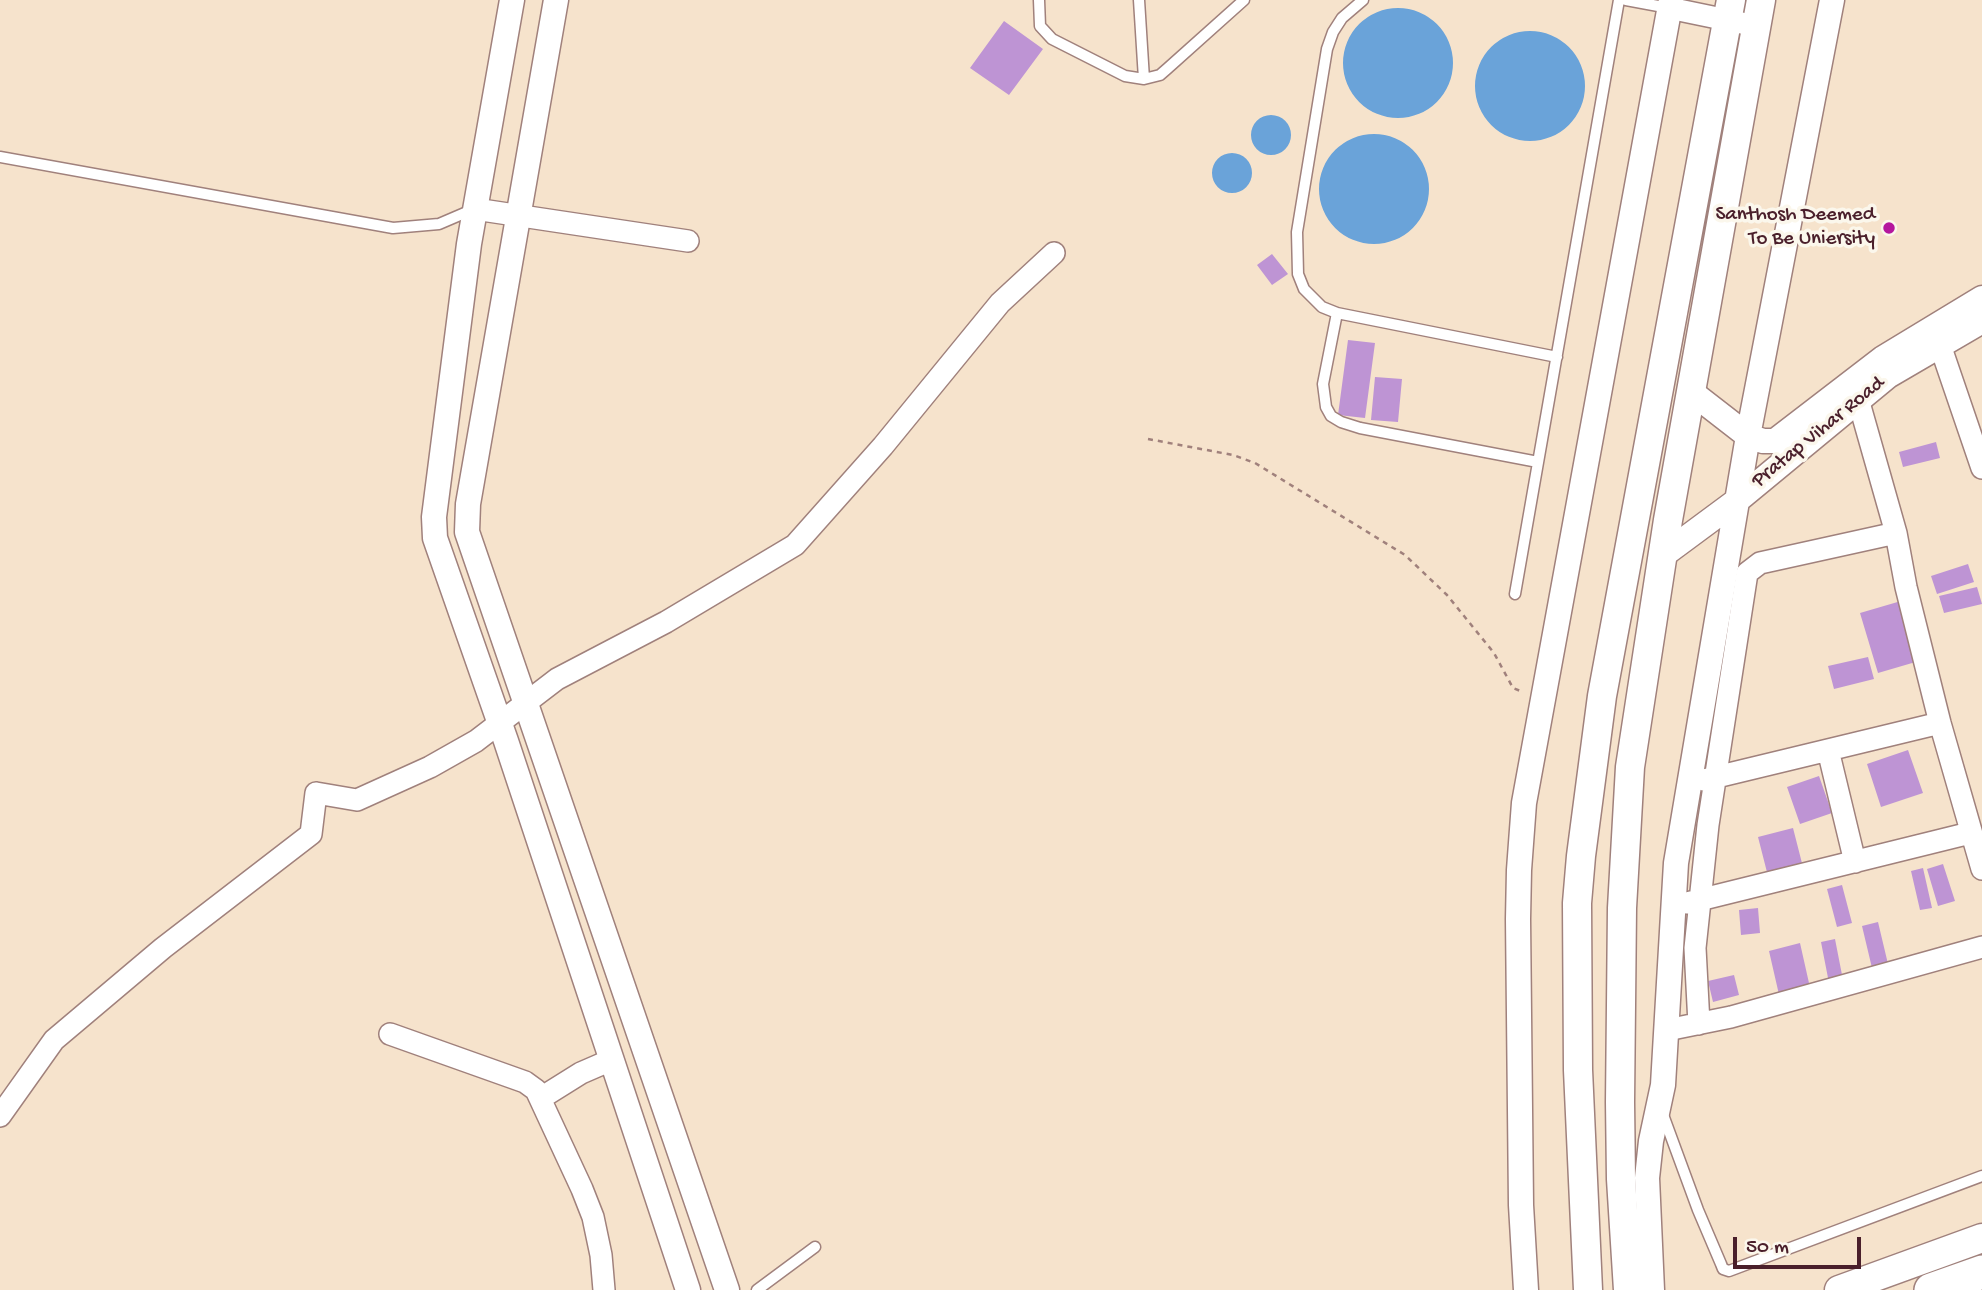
<!DOCTYPE html>
<html>
<head>
<meta charset="utf-8">
<style>
	body { margin:0 }
	#map { position:relative; width:1982px; height:1290px; overflow:hidden; background:#f6e3cc; font-family:"Gochi Hand",sans-serif }
	canvas { display:block }
	.scale { position:absolute; left:1733px; top:1237px; width:128px; height:32px; box-sizing:border-box; border:4px solid #4a1f2b; border-top:0; padding-left:9px; font-size:21px; line-height:24px; white-space:nowrap; color:#4a1f2b; -webkit-text-stroke:5px #fbf7ec; paint-order:stroke }
</style>
</head>
<body>
<div id="map">
<canvas width="1982" height="1290"></canvas>
<div class="scale">50 m</div>
</div>
<script>
const g = document.querySelector('canvas').getContext('2d');
g.lineJoin = 'round';
function paint(path, color) { g.fillStyle = color; g.fill(path, 'evenodd'); }
const poly = rows => new Path2D(rows.map(r => 'M' + r).join(''));
function strokePath(path, color, width, dash) { g.strokeStyle = color; g.lineWidth = width; g.lineCap = dash ? 'butt' : 'round'; g.setLineDash(dash || []); g.stroke(path); }
function write(font, color, halo, rows, align = 'center') {
  g.font = font + ' "Gochi Hand",sans-serif'; g.lineWidth = 7; g.setLineDash([]); g.textBaseline = 'middle'; g.strokeStyle = halo; g.fillStyle = color; for (const [text, x, y, turn = 0] of rows) {
    g.save(); g.translate(x, y); g.rotate((+turn || 0) * Math.PI / 180); g.textAlign = isNaN(turn) ? turn : align; if (halo) g.strokeText(text, 0, 0); g.fillText(text, 0, 0); g.restore();
  }
}
const water = poly([
	'1343 63a55 55 0 1 1 110 0a55 55 0 1 1-110 0Z',
	'1475 86a55 55 0 1 1 110 0a55 55 0 1 1-110 0Z',
	'1251 135a20 20 0 1 1 40 0a20 20 0 1 1-40 0Z',
	'1319 189a55 55 0 1 1 110 0a55 55 0 1 1-110 0Z',
	'1212 173a20 20 0 1 1 40 0a20 20 0 1 1-40 0Z'
]);
const building = poly([
	[1004,21,1043,49,1009,95,970,68],
	[1272,254,1288,274,1272,285,1257,265],
	[1348,340,1375,343,1365,418,1338,415],
	[1375,377,1402,379,1398,422,1371,420],
	[1936,442,1940,458,1903,467,1899,452],
	[1968,564,1974,582,1937,594,1931,576],
	[1977,587,1982,604,1944,613,1939,596],
	[1901,601,1919,661,1878,673,1860,613],
	[1868,657,1874,679,1834,689,1828,666],
	[1908,750,1923,793,1881,807,1867,764],
	[1819,776,1832,813,1800,824,1787,787],
	[1793,828,1804,871,1769,880,1758,837],
	[1943,864,1955,901,1938,906,1927,869],
	[1923,868,1932,908,1920,910,1911,871],
	[1842,885,1852,923,1837,927,1827,889],
	[1758,908,1760,933,1741,935,1739,910],
	[1878,922,1888,964,1872,968,1862,926],
	[1835,939,1843,980,1829,983,1821,942],
	[1800,943,1811,992,1780,999,1769,951],
	[1734,975,1739,995,1713,1002,1708,981]
]);
const path = poly([
	[1148,439,1233,455,1255,463,1405,555,1447,595,1494,653,1513,688,1523,692]
]);
const service = poly([
	[1039,0,1040,26,1052,39,1125,76,1144,79,1160,75,1168,68,1244,0],
	[1139,0,1144,79],
	[1363,0,1342,18,1333,32,1327,49,1297,232,1298,274,1304,289,1322,307,1337,313,1557,357],
	[1626,0,1669,8],
	[0,157,393,228,439,224,474,209],
	[1337,313,1323,384,1326,407,1331,416,1341,422,1360,428,1538,462],
	[1515,594,1619,0],
	[1662,1112,1698,1210,1721,1264,1723,1269,1729,1271,1982,1176],
	[757,1290,815,1247]
]);
const minor = poly([
	[1669,8,1756,26],
	[475,209,688,241],
	[1940,345,1982,468],
	[1858,399,1896,533,1906,587,1940,723,1982,869],
	[1828,750,1855,862],
	[1704,780,1940,723],
	[1687,903,1970,833],
	[1699,1024,1695,948,1700,901,1708,825,1747,573,1760,563,1896,533],
	[1667,1030,1731,1017,1982,947],
	[390,1034,525,1082,536,1090,582,1189,593,1217,601,1255,604,1290],
	[541,1098,581,1073,611,1060],
	[0,1116,54,1040,163,948,311,834,316,793,357,800,430,767,476,741,557,679,666,622,795,545,883,446,1000,303,1054,253]
]);
const tertiary = poly([
	[512,0,469,244,434,517,435,538,506,741,688,1290],
	[556,0,468,504,467,532,727,1290],
	[1690,391,1748,436,1763,441,1775,441,1883,358,1982,298],
	[1662,556,1739,499,1888,376,1982,321],
	[1526,1290,1521,1205,1518,919,1519,870,1524,803,1671,0],
	[1652,1290,1647,1178,1651,1141,1663,1085,1676,863,1748,436,1832,0]
]);
const secondary = poly([
	[1588,1290,1578,1070,1577,903,1581,856,1602,696,1731,0],
	[1628,1290,1621,1179,1620,1102,1622,908,1630,767,1668,520,1761,0],
	[1839,1290,1982,1238]
]);
const trunk = poly([
	[1931,1290,1982,1272]
]);
const markers = [
	[1889,228,7,"#b5179e"]
];
const poiNames = [
	["Santhosh Deemed",1875,216],
	["To Be Uniersity",1875,240]
];
const streetNames = [
	["Pratap Vihar Road",1819,433,-39]
];
paint(water, '#6aa3d9');
paint(building, '#be94d4');
strokePath(service, '#a0817c', 13);
strokePath(minor, '#a0817c', 24);
strokePath(tertiary, '#a0817c', 27);
strokePath(secondary, '#a0817c', 31);
strokePath(trunk, '#a0817c', 36);
strokePath(path, '#a0817c', 2.5, [5, 5]);
strokePath(service, '#fff', 10);
strokePath(minor, '#fff', 21);
strokePath(tertiary, '#fff', 24);
strokePath(secondary, '#fff', 28);
strokePath(trunk, '#fff', 33);
for (const [x, y, r, color] of markers) { const dot = new Path2D(); dot.arc(x, y, r, 0, 2 * Math.PI); g.fillStyle = color; g.fill(dot); strokePath(dot, '#fbf7ec', 2.5); }
write('21px', '#4a1f2b', '#fbf7ec', poiNames, 'right');
write('21px', '#4a1f2b', '#fbf7ec', streetNames);
</script>
</body>
</html>
